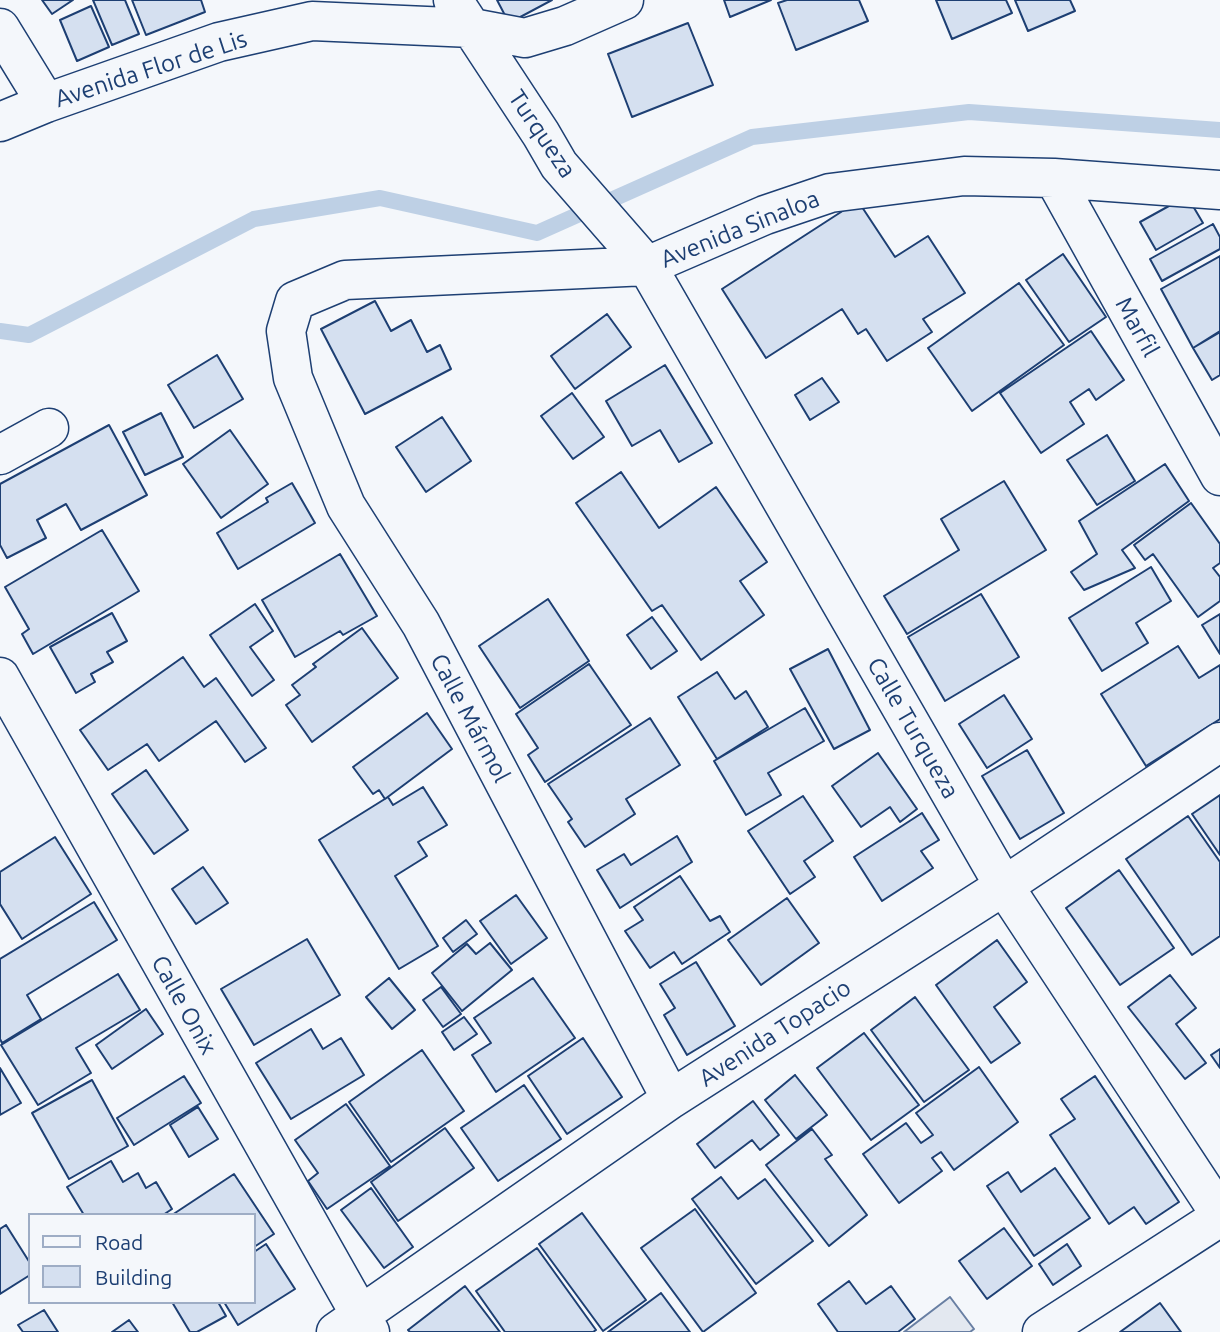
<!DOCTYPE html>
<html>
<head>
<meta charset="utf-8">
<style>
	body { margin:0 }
	#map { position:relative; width:1220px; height:1332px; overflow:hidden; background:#f4f7fb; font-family:Ubuntu,sans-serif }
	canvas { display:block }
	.legend { position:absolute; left:28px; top:1213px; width:228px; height:91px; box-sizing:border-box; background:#f4f7fb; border:2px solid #9eadc5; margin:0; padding:9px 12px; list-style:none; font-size:21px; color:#1d3f73 }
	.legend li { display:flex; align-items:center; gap:14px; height:35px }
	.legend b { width:35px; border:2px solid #9eadc5 }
</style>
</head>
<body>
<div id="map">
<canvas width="1220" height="1332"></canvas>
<ul class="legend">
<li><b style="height:9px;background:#f4f7fb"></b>Road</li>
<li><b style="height:19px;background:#d5e0f0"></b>Building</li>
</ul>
</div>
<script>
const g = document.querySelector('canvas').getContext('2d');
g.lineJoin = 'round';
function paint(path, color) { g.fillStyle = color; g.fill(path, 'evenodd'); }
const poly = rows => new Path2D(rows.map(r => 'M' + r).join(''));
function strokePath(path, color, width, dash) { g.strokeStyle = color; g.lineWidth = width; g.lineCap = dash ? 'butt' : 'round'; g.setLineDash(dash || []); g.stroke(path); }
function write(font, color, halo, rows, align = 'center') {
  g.font = font + ' Ubuntu,sans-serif'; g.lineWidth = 5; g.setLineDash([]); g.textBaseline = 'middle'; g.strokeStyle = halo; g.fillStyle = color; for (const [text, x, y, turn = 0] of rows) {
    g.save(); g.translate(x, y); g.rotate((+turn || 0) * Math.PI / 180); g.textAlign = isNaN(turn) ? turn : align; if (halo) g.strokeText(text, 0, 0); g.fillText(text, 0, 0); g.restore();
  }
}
const parking = poly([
	[950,1297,974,1329,970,1332,904,1332,950,1297]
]);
const stream = poly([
	[0,331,29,335,254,219,380,198,537,233,752,137,969,112,1220,130]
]);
const building = poly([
	[42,0,73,0,52,14,42,0],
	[93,0,125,0,139,34,112,45,93,0],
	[132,0,201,0,205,12,146,35,132,0],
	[497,0,552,0,509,23,497,0],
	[724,0,771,0,730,17,724,0],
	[787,0,859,0,868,21,796,50,778,3,787,0],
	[936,0,1006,0,1012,13,952,39,936,0],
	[1015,0,1070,0,1075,11,1028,31,1015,0],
	[91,6,109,47,77,61,60,20,91,6],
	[688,23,713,85,632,117,608,54,688,23],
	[1187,196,1203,223,1156,250,1140,222,1187,196],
	[858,201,895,257,928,236,965,293,923,319,932,332,887,361,866,329,858,334,842,309,766,358,722,289,858,201],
	[1213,224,1220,237,1220,249,1162,281,1150,259,1213,224],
	[1063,254,1106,317,1069,342,1026,280,1063,254],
	[1220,256,1220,331,1193,348,1161,289,1220,256],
	[1019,283,1064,345,972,411,928,348,1019,283],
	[375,301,391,331,411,320,427,352,440,345,451,369,365,414,321,329,375,301],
	[607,314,631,347,575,389,551,356,607,314],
	[1091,331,1124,380,1096,400,1089,389,1070,402,1084,424,1041,453,1000,393,1091,331],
	[1220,332,1220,375,1212,380,1193,348,1220,332],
	[217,355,243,399,194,428,168,385,217,355],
	[665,365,712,443,679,462,660,430,632,446,606,401,665,365],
	[822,378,839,402,810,420,795,395,822,378],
	[572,393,604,437,573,459,541,416,572,393],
	[161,413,183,457,145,475,123,432,161,413],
	[442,417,471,461,426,492,396,447,442,417],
	[109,425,147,495,81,530,66,504,37,520,46,538,7,558,0,545,0,484,109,425],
	[230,430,268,484,221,518,183,464,230,430],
	[1107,435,1135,481,1097,505,1067,460,1107,435],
	[1165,464,1189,501,1122,550,1135,568,1084,590,1071,572,1097,554,1079,521,1165,464],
	[621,472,659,528,716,487,767,562,740,581,764,615,701,660,662,605,652,611,576,503,621,472],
	[1004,481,1046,550,907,634,884,596,959,550,941,519,1004,481],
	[292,483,315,523,238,569,217,533,268,502,266,498,292,483],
	[1191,503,1220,544,1220,563,1213,568,1220,577,1220,601,1198,617,1153,554,1145,560,1134,545,1191,503],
	[102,530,139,591,33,654,22,634,29,629,5,587,102,530],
	[340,554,377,616,343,635,340,631,295,657,262,600,340,554],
	[1151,567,1171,601,1136,623,1148,643,1102,671,1069,618,1151,567],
	[981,594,1019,657,945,701,908,637,981,594],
	[548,599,589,661,520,708,479,646,548,599],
	[255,604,273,631,250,647,274,680,252,696,210,635,255,604],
	[112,613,127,641,107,652,113,662,91,674,95,682,76,693,50,647,112,613],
	[1220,614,1220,654,1202,625,1220,614],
	[652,617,677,651,651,669,627,635,652,617],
	[362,628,398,678,312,742,286,705,300,695,292,685,316,667,313,664,362,628],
	[1178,646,1199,678,1220,665,1220,719,1146,766,1101,694,1178,646],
	[828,649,870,730,834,749,790,669,828,649],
	[183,657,204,687,216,678,266,748,245,762,216,721,159,761,147,744,108,770,80,730,183,657],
	[589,664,631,725,545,782,528,755,538,748,516,714,589,664],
	[717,672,735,699,746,691,768,727,717,759,678,697,717,672],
	[1004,695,1032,739,987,768,959,724,1004,695],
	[805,708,824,741,768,773,781,795,746,815,714,761,805,708],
	[427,713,452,749,385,799,379,790,373,794,353,767,427,713],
	[650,718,680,765,626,799,635,814,585,847,568,822,572,819,548,784,650,718],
	[1027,750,1064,813,1020,839,982,776,1027,750],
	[878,753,917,809,900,822,890,807,861,827,832,786,878,753],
	[146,770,188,830,154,854,112,794,146,770],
	[423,787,447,825,418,842,427,856,395,876,438,946,399,969,319,840,388,797,393,805,423,787],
	[1220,795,1220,855,1192,814,1220,795],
	[803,796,833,841,804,861,815,877,790,894,748,831,803,796],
	[922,813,939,840,921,851,933,868,882,901,854,857,922,813],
	[1188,816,1220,862,1220,936,1192,955,1126,859,1188,816],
	[677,836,692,862,620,908,597,870,624,854,631,865,677,836],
	[55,837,91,894,22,939,0,904,0,872,55,837],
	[203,867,228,903,196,924,172,889,203,867],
	[1119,870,1174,948,1120,985,1066,908,1119,870],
	[680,876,710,921,720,916,730,932,682,964,674,952,650,968,625,931,643,920,634,907,680,876],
	[516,895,547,938,511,964,480,921,516,895],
	[787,898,819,943,761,985,728,940,787,898],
	[94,902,117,940,27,995,41,1019,2,1043,0,1039,0,959,94,902],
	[466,920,477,934,453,952,443,938,466,920],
	[307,939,340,995,254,1045,221,989,307,939],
	[997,940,1027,982,994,1007,1020,1043,991,1063,936,985,997,940],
	[490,943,512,970,462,1011,432,973,467,944,476,954,490,943],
	[696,962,735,1026,687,1055,664,1015,675,1008,660,984,696,962],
	[118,974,140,1010,76,1048,91,1073,38,1105,1,1045,118,974],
	[1170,975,1196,1008,1176,1024,1206,1063,1185,1079,1128,1007,1170,975],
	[389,978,415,1010,392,1029,366,997,389,978],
	[533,978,575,1038,496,1092,472,1055,491,1043,474,1018,533,978],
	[441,987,461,1014,443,1027,423,1000,441,987],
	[915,997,969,1070,924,1102,871,1030,915,997],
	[146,1009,163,1034,112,1069,96,1045,146,1009],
	[464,1017,477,1034,454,1050,442,1032,464,1017],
	[311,1029,323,1049,341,1038,364,1075,291,1119,256,1063,311,1029],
	[864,1033,919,1105,871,1140,817,1068,864,1033],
	[583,1038,622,1097,567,1134,528,1076,583,1038],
	[1220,1049,1220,1068,1211,1055,1220,1049],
	[422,1050,464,1111,391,1162,349,1102,422,1050],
	[979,1067,1018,1122,954,1170,941,1152,932,1158,942,1171,899,1203,863,1154,906,1123,921,1143,933,1135,916,1113,979,1067],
	[0,1068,21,1103,0,1115,0,1068],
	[795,1075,827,1115,796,1139,765,1100,795,1075],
	[184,1076,201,1103,134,1145,117,1118,184,1076],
	[1095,1076,1179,1202,1146,1224,1134,1207,1109,1224,1050,1135,1075,1119,1061,1099,1095,1076],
	[92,1080,128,1146,69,1179,32,1113,92,1080],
	[524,1085,561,1139,498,1181,461,1128,524,1085],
	[753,1101,779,1135,760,1150,752,1140,715,1168,697,1144,753,1101],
	[346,1104,390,1166,327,1209,308,1181,318,1173,295,1140,346,1104],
	[198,1107,218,1139,189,1157,170,1125,198,1107],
	[445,1128,474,1168,398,1221,371,1182,445,1128],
	[812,1129,832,1155,825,1159,867,1215,829,1246,766,1165,812,1129],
	[111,1161,123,1182,138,1173,146,1188,156,1182,172,1209,163,1215,84,1215,67,1187,111,1161],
	[1055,1168,1090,1218,1034,1256,987,1186,1008,1172,1021,1192,1055,1168],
	[234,1174,274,1234,254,1247,254,1215,172,1215,234,1174],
	[721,1177,738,1199,765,1179,813,1241,756,1284,692,1199,721,1177],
	[371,1188,413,1247,384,1268,341,1210,371,1188],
	[695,1209,756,1293,703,1332,641,1248,695,1209],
	[582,1213,646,1300,603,1331,539,1244,582,1213],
	[6,1225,30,1263,30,1275,0,1294,0,1229,6,1225],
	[1004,1228,1032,1266,987,1299,959,1261,1004,1228],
	[266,1244,295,1289,238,1325,224,1302,254,1302,254,1252,266,1244],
	[1067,1244,1081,1266,1053,1285,1039,1264,1067,1244],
	[537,1248,596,1330,593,1332,505,1332,476,1291,537,1248],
	[849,1281,866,1304,891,1286,915,1319,898,1332,838,1332,818,1304,849,1281],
	[465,1286,500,1332,410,1332,408,1330,465,1286],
	[661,1293,690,1332,608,1332,661,1293],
	[172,1302,218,1302,226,1316,197,1332,190,1332,172,1302],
	[1160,1303,1181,1332,1120,1332,1160,1303],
	[44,1310,58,1332,23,1332,18,1325,44,1310],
	[129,1320,138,1332,112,1332,129,1320]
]);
const minor = poly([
	[453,0,541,134,559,165,647,266,1004,886,1220,1214],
	[0,28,46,103],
	[0,122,46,103,219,42,312,21,472,28,525,38,565,26,624,0],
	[1054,178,1220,476],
	[0,455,49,428],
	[0,677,370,1332],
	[671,1099,421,624,346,506,293,378,286,331,295,301,345,280,647,266,765,215,830,193,964,176,1054,178,1220,190],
	[336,1332,671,1099,1004,886,1220,742],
	[1042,1332,1220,1217]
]);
const streetNames = [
	["Avenida Flor de Lis",151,69,-18],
	["Turqueza",542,134,56],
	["Avenida Sinaloa",740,229,-22],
	["Marfil",1137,327,61],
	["Calle Mármol",470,718,62],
	["Calle Turqueza",913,728,60],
	["Calle Onix",184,1005,61],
	["Avenida Topacio",775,1033,-33]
];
paint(parking, '#e3e8f0');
strokePath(parking, '#687fa3', 2);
strokePath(stream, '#bed0e5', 16);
paint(building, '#d5e0f0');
strokePath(building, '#1d3f73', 2);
strokePath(minor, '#1d3f73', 41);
strokePath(minor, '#f4f7fb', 38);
write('24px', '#1d3f73', '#f4f7fb', streetNames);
</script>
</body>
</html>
